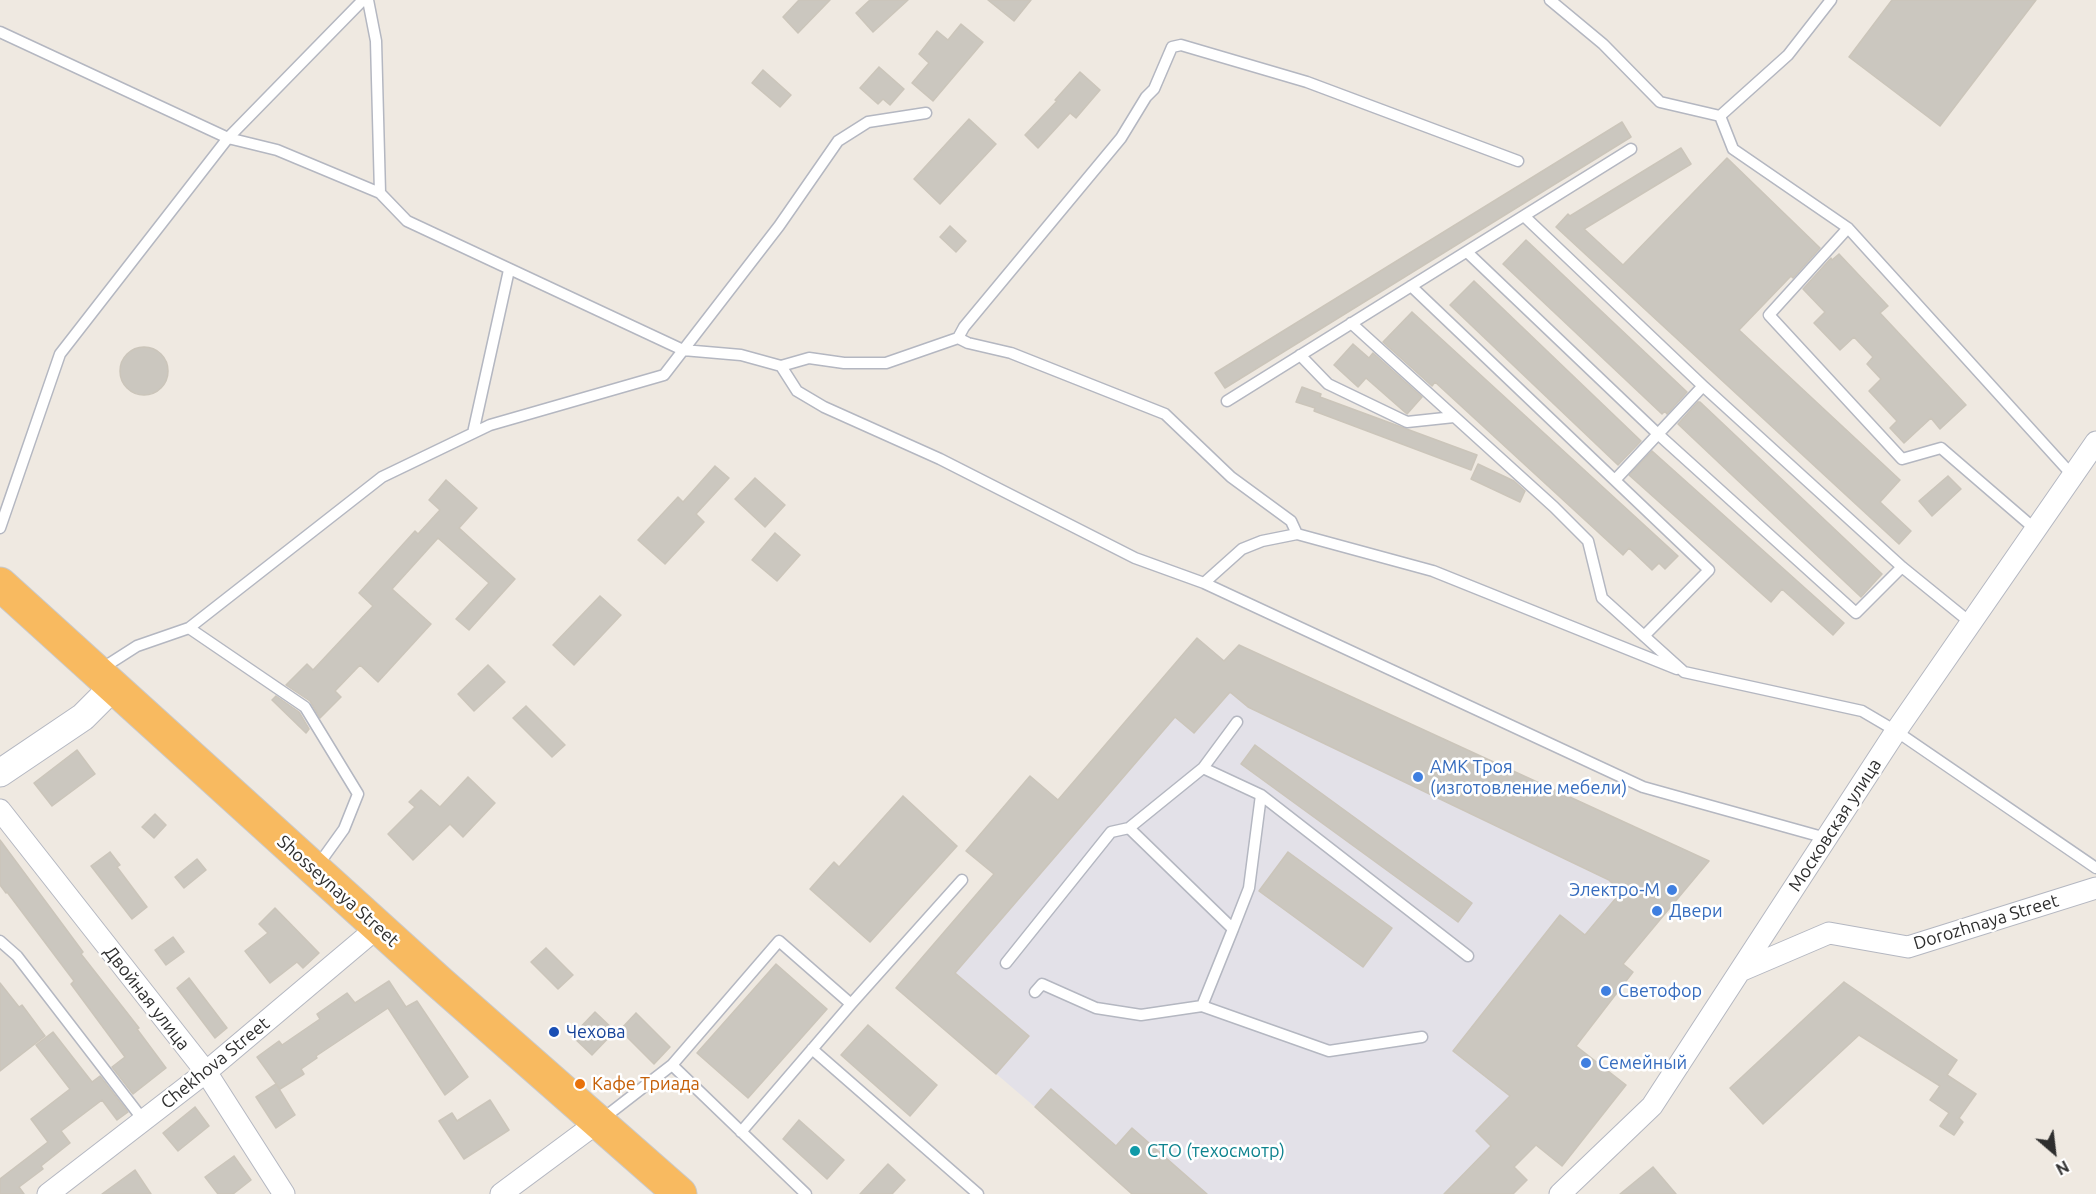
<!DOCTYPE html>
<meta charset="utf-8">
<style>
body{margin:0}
#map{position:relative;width:2096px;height:1194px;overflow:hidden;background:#efe9e1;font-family:Ubuntu,sans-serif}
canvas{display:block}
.north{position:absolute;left:2024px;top:1122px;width:60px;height:60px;-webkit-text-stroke:4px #fff;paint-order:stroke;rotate:152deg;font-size:16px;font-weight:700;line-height:24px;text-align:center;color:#2e2e2e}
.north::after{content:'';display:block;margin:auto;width:21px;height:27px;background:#2e2e2e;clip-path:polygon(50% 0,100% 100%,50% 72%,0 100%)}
</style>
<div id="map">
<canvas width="2096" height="1194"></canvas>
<div class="north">N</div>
</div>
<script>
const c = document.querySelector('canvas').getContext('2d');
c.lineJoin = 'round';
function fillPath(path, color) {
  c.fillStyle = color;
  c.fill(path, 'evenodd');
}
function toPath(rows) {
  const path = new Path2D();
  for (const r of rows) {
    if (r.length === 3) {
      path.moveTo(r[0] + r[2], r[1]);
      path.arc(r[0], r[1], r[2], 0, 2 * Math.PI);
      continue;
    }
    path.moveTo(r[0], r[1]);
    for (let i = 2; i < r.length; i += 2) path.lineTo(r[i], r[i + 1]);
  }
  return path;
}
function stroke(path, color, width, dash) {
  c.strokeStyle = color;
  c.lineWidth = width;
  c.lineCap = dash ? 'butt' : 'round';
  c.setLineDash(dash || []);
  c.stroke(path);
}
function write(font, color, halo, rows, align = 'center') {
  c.font = font + ' Ubuntu,sans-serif';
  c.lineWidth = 5;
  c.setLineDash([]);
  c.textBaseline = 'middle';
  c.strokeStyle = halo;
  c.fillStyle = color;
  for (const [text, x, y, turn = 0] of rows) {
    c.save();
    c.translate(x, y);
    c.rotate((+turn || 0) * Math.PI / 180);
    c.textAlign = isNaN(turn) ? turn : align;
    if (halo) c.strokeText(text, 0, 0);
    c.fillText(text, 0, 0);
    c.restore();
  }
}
fillPath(toPath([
 [1197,638,1224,660,1239,645,1709,861,1631,955,1594,925,1587,936,1560,915,1453,1051,1526,1109,1515,1129,1494,1112,1476,1130,1491,1146,1444,1194,1132,1194,1035,1107,896,988]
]), '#e3e1e8');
const building = toPath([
 [799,0,830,0,798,33,783,17,799,0],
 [870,0,908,0,873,32,856,13,870,0],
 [988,0,1031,0,1014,21,988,0],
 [1892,0,2036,0,1940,126,1849,57,1892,0],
 [961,24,983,42,933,101,912,83,929,63,919,54,937,31,948,40,961,24],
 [879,67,904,89,890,105,883,99,878,104,860,88,879,67],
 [763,70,791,95,780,107,752,83,763,70],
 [1080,72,1100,90,1076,118,1070,113,1038,148,1025,135,1057,101,1055,100,1080,72],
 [969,119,996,144,940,204,914,179,969,119],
 [1622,122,1631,137,1225,388,1215,373,1622,122],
 [1681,148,1691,164,1584,229,1623,265,1727,158,1820,248,1793,278,1791,276,1739,330,1900,480,1880,502,1911,531,1899,544,1556,227,1568,214,1570,216,1681,148],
 [950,226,966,241,956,252,940,237,950,226],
 [1526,240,1687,392,1667,414,1665,411,1662,414,1503,264,1526,240],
 [1839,254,1888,306,1880,313,1966,405,1940,429,1931,418,1904,443,1890,428,1897,421,1869,391,1881,379,1867,364,1873,357,1854,337,1840,350,1814,323,1825,312,1803,289,1831,258,1832,260,1839,254],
 [1474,281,1641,441,1618,465,1450,305,1474,281],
 [1412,312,1678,556,1665,569,1659,563,1652,570,1629,548,1623,555,1435,382,1432,386,1383,342,1412,312],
 [1353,344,1369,358,1373,353,1422,397,1407,414,1366,378,1358,387,1334,365,1353,344],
 [144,371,24],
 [1302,387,1321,394,1320,397,1477,455,1471,470,1314,411,1315,408,1296,402,1302,387],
 [1698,402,1700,402,1882,574,1861,597,1678,424,1698,402],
 [1652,451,1844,623,1833,635,1782,589,1771,602,1629,475,1652,451],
 [1478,464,1514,481,1525,491,1520,502,1471,479,1478,464],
 [715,466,729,478,696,514,704,522,665,564,638,540,678,497,683,502,715,466],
 [1948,476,1961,489,1932,516,1919,501,1948,476],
 [755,478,785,505,765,527,735,499,755,478],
 [446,480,477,508,459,528,515,579,469,630,456,619,489,583,438,538,392,589,431,624,378,682,360,665,335,691,341,697,320,718,310,701,286,685,307,664,313,670,373,606,359,593,415,531,418,534,440,510,429,500,446,480],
 [775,533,800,555,777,581,752,560,775,533],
 [600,596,621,615,574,665,553,645,600,596],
 [1197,638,1224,661,1239,645,1709,861,1623,964,1633,972,1576,1046,1626,1085,1562,1166,1536,1145,1514,1167,1527,1180,1513,1194,1444,1194,1491,1146,1476,1131,1510,1096,1453,1051,1560,915,1585,935,1621,892,1609,880,1248,707,1230,692,1194,733,1175,717,955,973,1029,1036,996,1074,896,988,994,874,966,851,1030,776,1058,800,1197,638],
 [488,665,505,682,474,711,458,694,488,665],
 [276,696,299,712,309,729,306,733,272,700,276,696],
 [526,706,565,745,552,757,513,718,526,706],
 [1255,745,1472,903,1458,922,1241,764,1255,745],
 [77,750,95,774,52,806,34,783,77,750],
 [468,777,495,803,463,837,450,824,413,860,388,834,415,807,409,802,421,790,440,807,468,777],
 [903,796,957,846,870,942,810,889,834,862,839,867,903,796],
 [155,814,166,825,154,838,142,827,155,814],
 [0,840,83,952,81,954,139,1028,137,1029,166,1068,133,1094,112,1067,125,1057,71,984,74,981,7,892,6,893,0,885,0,840],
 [110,852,120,865,117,867,147,907,132,919,91,866,110,852],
 [1288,852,1392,928,1363,967,1259,891,1288,852],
 [197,859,206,870,184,888,175,877,197,859],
 [275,908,319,953,303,968,297,962,270,983,245,951,268,933,259,924,275,908],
 [173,937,184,952,166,965,155,950,173,937],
 [546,948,573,975,558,989,531,962,546,948],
 [776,964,827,1009,748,1098,697,1053,776,964],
 [189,978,227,1028,215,1038,177,988,189,978],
 [389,981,406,1007,417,1001,468,1077,445,1095,388,1008,316,1056,317,1058,301,1069,304,1074,280,1089,257,1057,279,1041,282,1045,320,1019,317,1014,347,993,355,1003,389,981],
 [1844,982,1957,1060,1947,1075,1976,1094,1959,1118,1963,1122,1954,1135,1940,1126,1949,1113,1930,1100,1940,1086,1859,1035,1763,1124,1730,1088,1844,982],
 [0,983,19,1007,22,1005,45,1036,0,1071,0,983],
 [595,1012,615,1031,592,1055,572,1036,595,1012],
 [636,1013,670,1047,654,1064,620,1030,636,1013],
 [868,1025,937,1085,910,1116,841,1055,868,1025],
 [53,1032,92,1082,100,1076,128,1112,117,1120,102,1100,61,1131,70,1143,41,1166,43,1169,19,1187,24,1194,0,1194,0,1179,48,1142,31,1119,70,1089,36,1045,53,1032],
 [276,1084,295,1115,276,1128,256,1097,276,1084],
 [1051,1089,1116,1146,1132,1128,1207,1194,1132,1194,1035,1107,1051,1089],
 [490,1100,509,1130,464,1159,439,1121,452,1113,457,1121,490,1100],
 [195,1107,209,1126,178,1151,163,1133,195,1107],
 [799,1120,844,1160,827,1179,783,1139,799,1120],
 [234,1156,251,1180,233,1194,218,1194,205,1177,234,1156],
 [888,1164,905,1180,892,1194,860,1194,888,1164],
 [1653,1167,1676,1194,1620,1194,1653,1167],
 [135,1170,151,1194,102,1194,135,1170]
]);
fillPath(building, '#cbc7bf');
stroke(building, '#cbc5ba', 1.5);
const service = toPath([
 [368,0,376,41,380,193],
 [1550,0,1603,44,1660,102,1720,116,1733,149,1848,228],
 [0,32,228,138,277,150,380,193,407,221,683,350,741,355,781,366,809,358,844,363,886,363,958,338,964,327,1121,138,1146,97,1154,89,1172,47,1181,45,1307,82,1518,161],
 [1720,116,1788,55,1831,0],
 [1524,216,1703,386,1902,567,1971,623],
 [1467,252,1659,435,1856,613,1902,567],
 [1411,286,1709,570,1644,636],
 [1351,323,1554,507,1588,541,1602,598,1684,672,1862,711,1896,731,2096,868],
 [958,338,968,343,1011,353,1165,414,1231,477,1291,521,1297,534],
 [1300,355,1328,384,1407,422,1454,417],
 [781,366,797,391,824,407,940,459,1135,558,1204,583,1643,787,1826,838],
 [1227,401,1631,149],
 [473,433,509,270],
 [1615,480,1703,386],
 [0,528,60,354,228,138,363,0],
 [2035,529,1941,448,1902,459,1769,315,1848,228,2073,476],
 [1204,583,1242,549,1262,541,1297,534,1433,571,1677,669],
 [189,628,305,707,358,794,344,829,316,868],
 [101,669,137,646,189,628,382,477,490,425,664,375,779,226,838,141,868,122,926,113],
 [1203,768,1261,795,1468,956],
 [1129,828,1233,929,1202,1006],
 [1233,929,1249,888,1261,795],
 [0,941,17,956,144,1121],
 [1006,963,1111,832,1129,828,1203,768,1237,722],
 [1035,992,1042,984,1096,1008,1141,1015,1202,1006,1329,1051,1422,1037],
 [812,1049,978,1194],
 [672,1065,806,1194],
 [601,1120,672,1065,779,941,851,1004],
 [741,1132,851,1004,962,880]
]);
const minor = toPath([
 [0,810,206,1072,284,1194],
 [1740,971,1829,933,1908,947,2096,888],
 [48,1194,206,1072,378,927],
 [501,1194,598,1122],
 [1560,1194,1652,1106,1896,731,2096,442]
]);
const tertiary = toPath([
 [0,773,83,717,113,687]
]);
const trunk = toPath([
 [0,584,439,982,680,1194]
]);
stroke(service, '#b4b7c1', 13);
stroke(minor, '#b4b7c1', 23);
stroke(tertiary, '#b4b7c1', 29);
stroke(trunk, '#c9c9c9', 35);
stroke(service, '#fff', 10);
stroke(minor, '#fff', 21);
stroke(tertiary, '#fff', 27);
stroke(trunk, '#f8ba60', 33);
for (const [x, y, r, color] of [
 [1418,777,6,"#3f7fe0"],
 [1672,890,6,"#3f7fe0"],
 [1657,911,6,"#3f7fe0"],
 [1606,991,6,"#3f7fe0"],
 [554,1032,6,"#1a4fb4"],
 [1586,1063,6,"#3f7fe0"],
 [580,1084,6,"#e8710a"],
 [1135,1151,6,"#0f9aa8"]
]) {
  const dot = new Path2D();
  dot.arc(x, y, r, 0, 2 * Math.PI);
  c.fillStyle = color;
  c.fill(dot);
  stroke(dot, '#fff', 2);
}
write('18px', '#366cbe', '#fff', [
 ["АМК Троя",1430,767],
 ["(изготовление мебели)",1430,788],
 ["Электро-М",1660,890,"right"],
 ["Двери",1669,911],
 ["Светофор",1618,991],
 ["Семейный",1598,1063]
], 'left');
write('18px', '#2e2e2e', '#fff', [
 ["Московская улица",1835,825,-57],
 ["Shosseynaya Street",338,891,42],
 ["Dorozhnaya Street",1986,922,-17],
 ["Двойная улица",147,998,52],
 ["Chekhova Street",215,1063,-39]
]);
write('18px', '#164399', '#fff', [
 ["Чехова",566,1032]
], 'left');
write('18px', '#c56008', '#fff', [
 ["Кафе Триада",592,1084]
], 'left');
write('18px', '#0d838f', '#fff', [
 ["СТО (техосмотр)",1147,1151]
], 'left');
</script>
